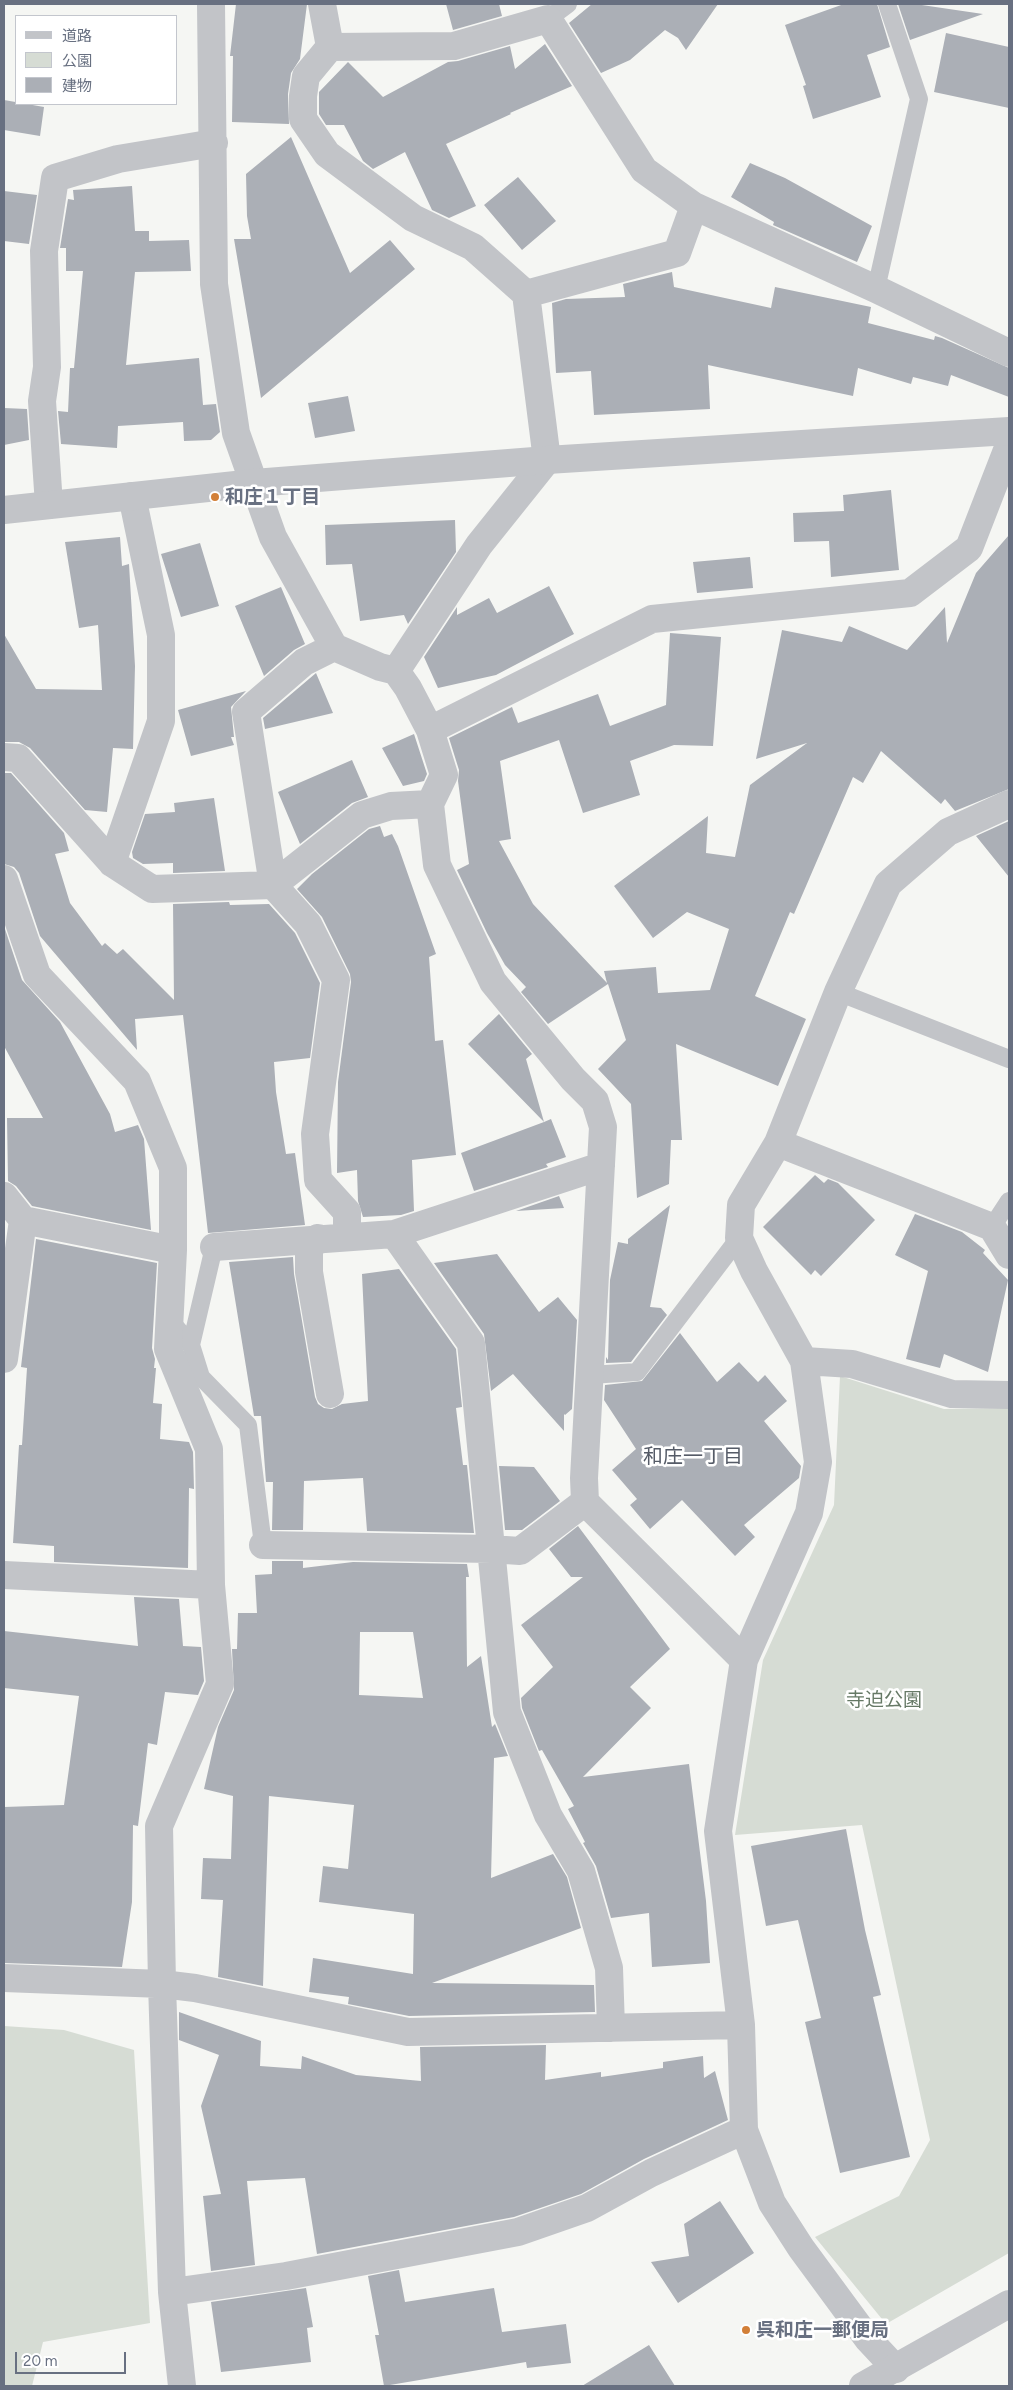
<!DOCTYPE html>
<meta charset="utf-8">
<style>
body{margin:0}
#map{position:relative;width:1013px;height:2390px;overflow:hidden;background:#f5f6f3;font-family:Figtree,"Noto Sans JP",sans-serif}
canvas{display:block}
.frame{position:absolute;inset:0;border:5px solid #687081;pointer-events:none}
.legend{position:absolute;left:15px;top:15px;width:162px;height:90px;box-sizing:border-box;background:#fff;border:1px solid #c3c6cd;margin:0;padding:6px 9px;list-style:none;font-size:15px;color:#687081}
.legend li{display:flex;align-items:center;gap:10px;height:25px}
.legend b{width:25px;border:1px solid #c3c6cd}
.scale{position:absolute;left:15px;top:2352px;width:111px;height:22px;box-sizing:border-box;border:2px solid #687081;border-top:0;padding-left:6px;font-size:15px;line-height:18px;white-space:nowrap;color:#687081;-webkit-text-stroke:4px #fff;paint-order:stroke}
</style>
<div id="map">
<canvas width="1013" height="2390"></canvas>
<div class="frame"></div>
<ul class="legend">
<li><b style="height:6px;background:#c2c4c8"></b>道路</li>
<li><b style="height:14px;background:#d6dcd4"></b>公園</li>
<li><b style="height:14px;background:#abafb6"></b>建物</li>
</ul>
<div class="scale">20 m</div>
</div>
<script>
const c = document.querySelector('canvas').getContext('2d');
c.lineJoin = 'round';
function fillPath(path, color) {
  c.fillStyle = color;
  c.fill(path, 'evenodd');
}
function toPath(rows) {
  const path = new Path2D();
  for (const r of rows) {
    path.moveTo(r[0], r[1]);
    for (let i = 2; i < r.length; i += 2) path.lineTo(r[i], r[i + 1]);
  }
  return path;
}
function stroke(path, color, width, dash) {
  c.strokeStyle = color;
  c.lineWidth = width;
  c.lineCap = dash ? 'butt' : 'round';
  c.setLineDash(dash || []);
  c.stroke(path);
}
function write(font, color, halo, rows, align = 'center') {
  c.font = font + ' Figtree,"Noto Sans JP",sans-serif';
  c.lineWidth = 5;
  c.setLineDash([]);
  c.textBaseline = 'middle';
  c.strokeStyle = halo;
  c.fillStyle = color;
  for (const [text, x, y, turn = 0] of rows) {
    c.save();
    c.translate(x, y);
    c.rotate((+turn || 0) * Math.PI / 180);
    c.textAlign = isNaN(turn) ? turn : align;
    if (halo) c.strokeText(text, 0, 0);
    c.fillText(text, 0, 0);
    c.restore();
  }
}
fillPath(toPath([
 [840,1376,944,1409,1009,1408,1009,2253,886,2324,815,2237,899,2196,930,2140,862,1825,735,1835,763,1660,834,1505],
 [4,2026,64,2030,134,2050,150,2323,43,2342,32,2386,4,2386]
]), '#d6dcd4');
fillPath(toPath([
 [236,4,307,4,300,59,291,73,288,94,289,124,232,122,233,56,230,56],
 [446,4,499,4,502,16,453,30],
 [592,4,718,4,686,50,678,38,665,30,630,60,601,73,569,23],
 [844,4,877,4,890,47,867,55,881,97,813,119,803,86,806,85,785,25],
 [898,4,915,4,983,14,910,40],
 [946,33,1009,47,1009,108,934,92],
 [545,44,572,86,510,113,511,114,446,144,476,206,449,218,432,210,405,152,373,169,363,161,344,125,326,125,319,114,319,92,348,62,383,97,448,62,458,61,510,46,515,69],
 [4,100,44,107,40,136,4,130],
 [291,137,350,273,390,240,415,269,261,398,234,239,251,239,247,216,246,174],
 [750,163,785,178,872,226,857,262,773,225,774,222,731,197],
 [518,177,556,221,522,250,484,205],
 [132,186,135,231,149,231,149,241,189,240,191,271,135,272,126,365,199,358,203,405,216,404,220,432,211,440,184,441,183,422,118,426,117,448,61,444,58,411,68,412,70,368,74,368,83,271,66,271,66,248,60,248,68,199,74,200,73,190],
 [4,191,37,195,29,244,4,241],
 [672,272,674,287,771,308,775,287,871,307,868,323,934,340,935,336,942,338,1009,368,1009,397,951,375,948,386,913,377,911,384,858,368,853,396,708,365,710,409,594,415,591,371,556,373,552,303,566,299,625,297,623,284],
 [348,396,355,431,315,438,308,403],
 [4,408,27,409,29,440,4,445],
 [891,490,899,570,831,577,829,541,794,542,793,513,844,511,843,495],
 [455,520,456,552,408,624,404,615,360,621,352,564,326,565,325,525],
 [1009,535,1009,789,955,811,945,799,941,804,881,751,863,783,853,777,794,914,790,912,755,996,806,1019,778,1086,676,1044,682,1140,671,1140,669,1184,637,1198,631,1104,598,1069,626,1040,608,984,548,1024,521,992,526,987,505,965,487,933,457,870,469,864,458,781,459,770,449,738,512,707,518,723,598,694,610,726,666,705,670,633,721,637,713,746,674,745,630,761,640,795,583,813,559,740,500,761,511,839,499,841,533,904,607,983,604,971,656,967,658,993,710,990,729,929,687,912,653,938,614,886,708,816,706,853,735,857,750,785,807,743,756,759,782,630,842,642,849,626,907,650,945,607,947,643,976,573],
 [120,537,122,566,129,564,135,666,133,749,113,748,107,812,85,810,30,748,19,742,4,742,4,634,36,689,102,690,98,625,79,628,65,542],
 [200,543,219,606,181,617,161,554],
 [750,557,753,588,697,593,693,562],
 [549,586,574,634,496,675,438,688,424,657,457,607,457,615,489,598,497,613],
 [281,587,305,644,294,650,264,676,235,606],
 [316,673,333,713,265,729,263,718],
 [246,691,231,707,234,737,231,737,234,745,191,756,178,710],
 [414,734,427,774,424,781,403,786,382,748],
 [352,760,368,797,352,803,300,844,278,792],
 [4,773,11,773,64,833,69,851,55,854,70,903,102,946,105,943,117,954,123,949,174,1000,173,904,229,902,230,905,269,904,295,933,320,983,310,1058,274,1062,276,1092,286,1154,295,1153,305,1225,208,1233,183,1015,135,1019,137,1050,40,936,19,873,14,867,4,864],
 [214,798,225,871,173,873,173,863,143,864,133,858,132,852,145,814,175,812,174,803],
 [1009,821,1009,877,976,836],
 [380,826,384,837,392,834,398,846,436,954,429,957,435,1041,443,1040,456,1155,412,1160,414,1211,401,1215,363,1217,358,1201,357,1170,337,1173,338,1082,351,982,350,974,322,917,297,889,312,874,369,829],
 [4,926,22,980,60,1022,110,1114,115,1132,138,1125,144,1139,151,1230,32,1206,16,1186,8,1181,7,1118,43,1118,4,1046],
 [499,1014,532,1054,526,1059,544,1122,551,1119,566,1157,546,1164,548,1167,474,1191,461,1153,544,1122,468,1044],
 [815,1175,824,1183,828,1179,838,1183,875,1220,821,1276,815,1270,811,1275,763,1227],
 [559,1196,564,1208,516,1211],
 [670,1205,650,1307,661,1308,667,1315,631,1362,606,1363,606,1357,608,1360,610,1280,618,1242,628,1244,628,1239],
 [915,1214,962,1232,985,1250,983,1253,1008,1280,988,1372,944,1354,940,1368,906,1359,928,1271,895,1255],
 [36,1239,157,1263,152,1348,155,1359,154,1368,156,1368,153,1403,162,1404,160,1439,189,1442,193,1452,194,1489,189,1488,188,1568,54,1562,54,1546,13,1543,19,1445,22,1445,27,1368,21,1367],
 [497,1254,539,1312,558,1297,577,1320,572,1409,565,1415,564,1414,564,1431,513,1374,491,1391,484,1334,434,1263],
 [293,1257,294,1274,315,1397,318,1404,324,1408,332,1409,342,1404,368,1401,362,1274,399,1269,456,1349,462,1407,456,1408,463,1465,467,1465,474,1533,367,1531,363,1478,304,1481,303,1530,272,1530,273,1482,266,1482,261,1416,254,1416,229,1262],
 [680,1333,717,1382,739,1362,758,1382,765,1375,787,1401,764,1421,801,1466,799,1478,744,1525,755,1537,735,1556,682,1500,650,1529,630,1505,637,1499,612,1470,636,1449,604,1400,605,1385,642,1381],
 [499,1466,534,1467,560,1501,522,1530,505,1530],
 [578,1526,670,1649,630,1687,651,1708,583,1777,689,1764,706,1901,710,1963,652,1967,649,1913,611,1918,596,1866,583,1843,585,1842,568,1809,574,1806,542,1750,539,1751,522,1708,521,1698,553,1667,521,1625,583,1577,571,1577,549,1549],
 [272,1561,303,1561,303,1568,353,1562,467,1564,469,1577,466,1577,467,1667,481,1656,492,1727,495,1724,508,1756,494,1758,491,1878,553,1854,567,1877,581,1928,432,1983,594,1985,595,2012,409,2016,348,2004,349,1997,309,1992,313,1958,413,1974,414,1914,319,1902,323,1866,348,1869,354,1805,269,1796,263,1986,218,1977,223,1900,201,1899,203,1858,231,1859,233,1796,204,1789,218,1727,234,1690,232,1649,237,1649,238,1613,257,1613,255,1575,272,1574],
 [360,1632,413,1632,423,1698,359,1695],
 [134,1597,179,1599,183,1646,201,1647,204,1681,198,1695,165,1692,157,1745,148,1743,138,1826,133,1825,132,1902,122,1967,4,1963,4,1807,64,1805,79,1696,4,1688,4,1631,138,1646],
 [846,1829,865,1930,881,1995,873,1997,910,2157,840,2173,805,2022,821,2018,798,1920,766,1926,751,1846],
 [179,2012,261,2041,260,2066,301,2069,302,2056,356,2075,421,2081,420,2047,546,2045,545,2080,601,2072,601,2077,663,2068,663,2062,703,2056,704,2078,715,2071,728,2120,644,2159,581,2194,514,2217,317,2254,305,2178,247,2181,255,2265,211,2271,203,2196,221,2194,201,2106,219,2055,179,2040],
 [720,2201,754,2253,678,2303,651,2262,689,2256,684,2224],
 [399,2270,405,2302,494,2288,502,2332,566,2324,571,2363,527,2368,526,2362,384,2386,375,2335,379,2335,368,2276],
 [306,2288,313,2327,307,2328,311,2362,221,2372,211,2302],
 [649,2345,675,2386,582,2386]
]), '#abafb6');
stroke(toPath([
 [548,19,568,4],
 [876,289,919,99,887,4],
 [838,992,1009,1059],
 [992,1227,1009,1201],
 [169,1319,191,1345,201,1377,248,1425,263,1545],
 [191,1345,214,1247],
 [590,1375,637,1372,739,1238]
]), '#c2c4c8', 18);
stroke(toPath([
 [211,4,214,284,236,433,273,537,334,647,380,667,396,671,408,688,430,730,444,775,430,804,437,865,493,982,573,1079,595,1101,603,1127,584,1478,585,1502,744,1660],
 [322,4,330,47],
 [526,294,677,253,694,206],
 [49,505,42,401,47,367,44,251,55,178,118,159,214,143],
 [334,647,304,662,246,712,273,885,308,924,336,980,315,1134,318,1180,347,1212,347,1236],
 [396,671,479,545,547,460,526,294,473,247,413,218,327,154,303,119,303,96,306,76,330,47,454,46,548,19,644,170,694,206,876,289,1009,353],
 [430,730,652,619,910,593,969,548,1009,445],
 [4,757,18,758,112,863,152,889,273,885,362,815,391,806,430,804],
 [112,863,161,721,161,635,132,496],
 [4,879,37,975,137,1081,173,1168,173,1250,168,1349,209,1449,211,1585,220,1684,159,1826,162,1984,172,2292,182,2386],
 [778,1143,992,1227,1009,1255],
 [4,1196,23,1220,173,1250],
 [394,1234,471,1343,507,1712,548,1815,581,1871,609,1968,611,2028],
 [318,1238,309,1249,309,1272,330,1394],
 [214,1247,394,1234,601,1166],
 [4,1359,23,1220],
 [804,1361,852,1364,952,1394,1009,1395],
 [263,1545,491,1549,520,1551,585,1502],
 [4,1575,211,1585],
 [4,1978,162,1984,195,1988,408,2032,741,2025],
 [172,2292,286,2276,518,2232,587,2208,651,2173,744,2130],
 [896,2369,868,2339,801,2248,772,2203,744,2130,741,2025,718,1831,744,1660,809,1513,818,1462,804,1361,754,1271,739,1238,741,1205,778,1143,838,992,888,884,948,832,1009,804]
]), '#c2c4c8', 28);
stroke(toPath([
 [4,510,254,483,547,460,1009,431],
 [863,2386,1009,2304]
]), '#c2c4c8', 28);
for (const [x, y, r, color] of [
 [215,497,5,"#d27f37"],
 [746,2330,5,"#d27f37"]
]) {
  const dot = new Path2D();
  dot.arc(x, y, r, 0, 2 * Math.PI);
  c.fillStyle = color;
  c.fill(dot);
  stroke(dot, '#fff', 2);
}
write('bold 19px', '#687081', '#fff', [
 ["和庄１丁目",225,497],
 ["呉和庄一郵便局",756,2330]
], 'left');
write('19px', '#667966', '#fff', [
 ["寺迫公園",884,1700]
]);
write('20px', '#555b67', '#fff', [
 ["和庄一丁目",693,1457]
]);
</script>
